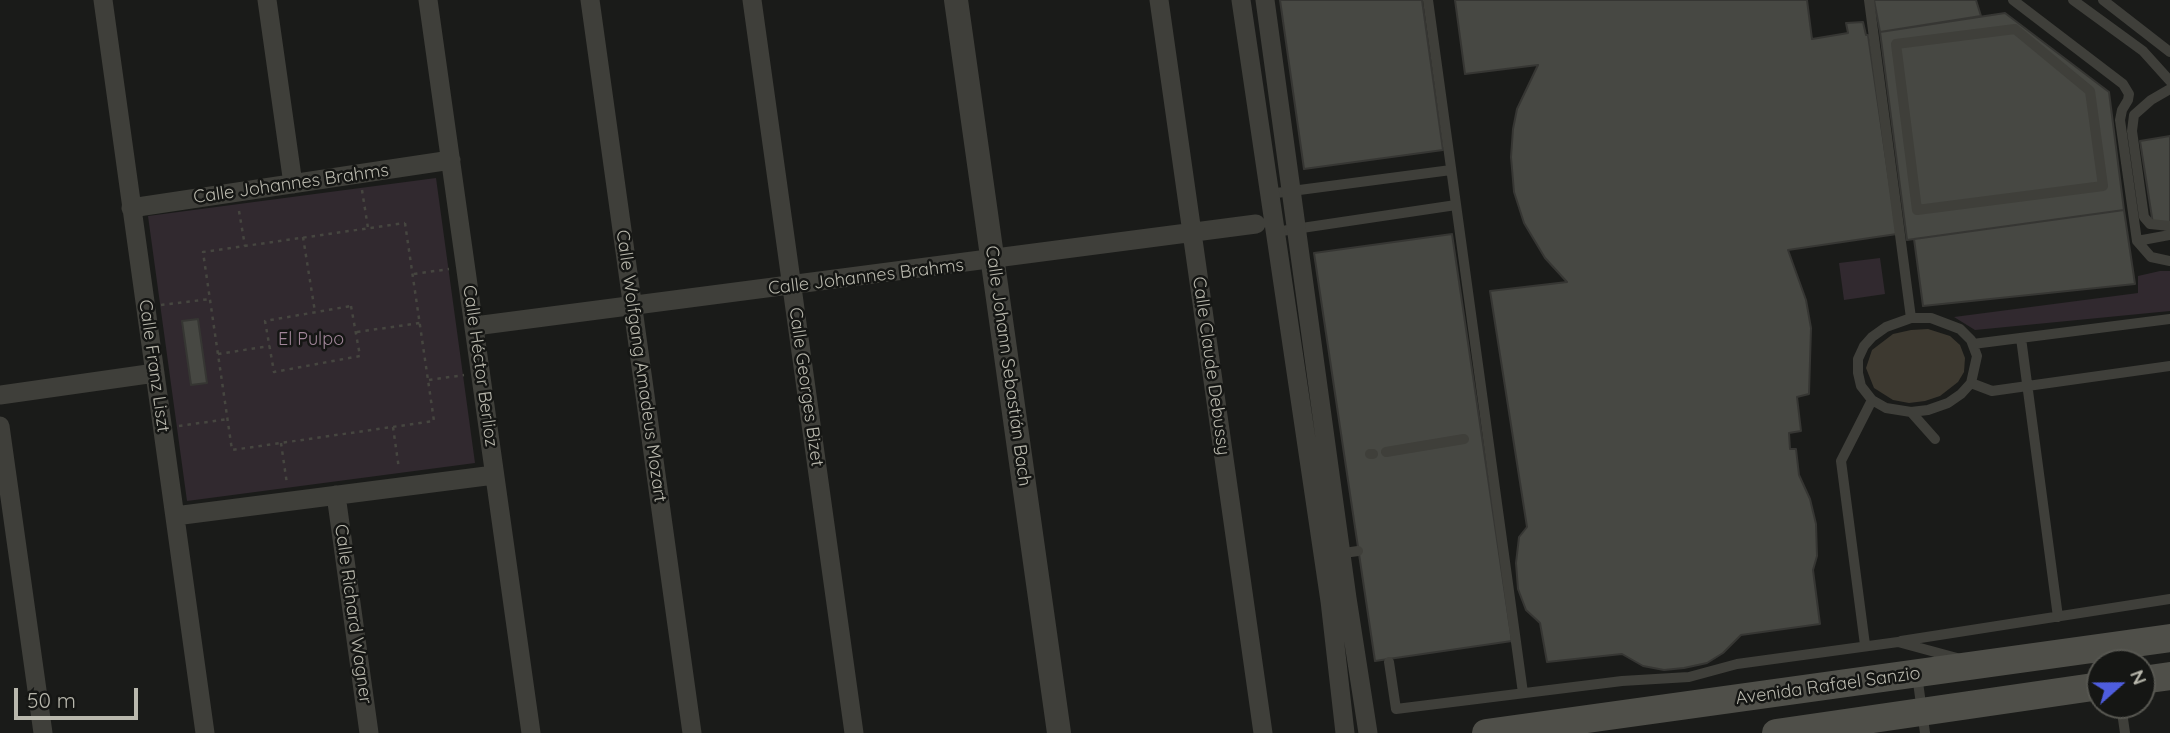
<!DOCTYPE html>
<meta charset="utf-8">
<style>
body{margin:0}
#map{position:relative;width:2170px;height:733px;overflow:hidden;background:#1a1b19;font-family:Quicksand,sans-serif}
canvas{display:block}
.north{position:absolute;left:2086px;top:649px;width:70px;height:70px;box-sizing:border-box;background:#151614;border:2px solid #575751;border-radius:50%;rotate:69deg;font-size:19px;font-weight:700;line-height:28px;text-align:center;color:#b9b8ad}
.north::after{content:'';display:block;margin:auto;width:24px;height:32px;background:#4e5dde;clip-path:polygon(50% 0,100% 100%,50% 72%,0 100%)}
.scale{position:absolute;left:14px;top:688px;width:124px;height:32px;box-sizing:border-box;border:4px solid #b9b8ad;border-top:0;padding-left:9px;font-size:21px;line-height:24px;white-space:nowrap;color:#b9b8ad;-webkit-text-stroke:5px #151614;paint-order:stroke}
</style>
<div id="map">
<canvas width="2170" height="733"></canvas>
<div class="north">N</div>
<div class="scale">50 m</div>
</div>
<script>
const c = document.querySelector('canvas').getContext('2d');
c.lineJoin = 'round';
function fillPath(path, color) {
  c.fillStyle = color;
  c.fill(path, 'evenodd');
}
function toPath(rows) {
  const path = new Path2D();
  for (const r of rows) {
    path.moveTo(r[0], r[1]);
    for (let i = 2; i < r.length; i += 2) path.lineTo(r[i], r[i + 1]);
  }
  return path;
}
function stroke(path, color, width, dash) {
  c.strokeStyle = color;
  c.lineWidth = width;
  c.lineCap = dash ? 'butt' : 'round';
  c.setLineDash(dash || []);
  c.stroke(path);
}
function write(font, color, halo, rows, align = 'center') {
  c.font = font + ' Quicksand,sans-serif';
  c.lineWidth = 5;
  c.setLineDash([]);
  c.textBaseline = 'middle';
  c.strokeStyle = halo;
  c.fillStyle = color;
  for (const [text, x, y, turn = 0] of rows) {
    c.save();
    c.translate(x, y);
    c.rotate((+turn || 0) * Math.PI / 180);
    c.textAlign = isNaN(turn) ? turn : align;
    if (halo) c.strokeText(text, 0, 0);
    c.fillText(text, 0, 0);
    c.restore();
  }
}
fillPath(toPath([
 [436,178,475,463,187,501,148,216],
 [1880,258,1885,294,1844,300,1839,263],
 [2160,271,2170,271,2170,311,1975,330,1954,317,2138,293,2138,276]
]), '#31292f');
fillPath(toPath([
 [1928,329,1950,336,1960,345,1965,358,1964,372,1958,382,1940,396,1925,401,1909,403,1893,400,1874,388,1866,368,1872,350,1893,334,1911,330]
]), '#3d3930');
const building = toPath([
 [1280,0,1422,0,1443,150,1304,169,1280,0],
 [1455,0,1807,0,1812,39,1848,33,1846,23,1863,22,1866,35,1868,35,1897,234,1788,250,1806,300,1811,328,1809,394,1797,397,1801,431,1789,433,1790,449,1796,449,1799,475,1810,499,1816,524,1817,556,1813,570,1820,624,1741,635,1723,653,1707,663,1684,668,1664,670,1643,666,1622,654,1547,662,1540,623,1526,610,1518,589,1516,563,1519,537,1527,527,1490,291,1567,282,1545,258,1524,223,1514,192,1511,157,1513,129,1517,109,1538,65,1465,74,1455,0],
 [1874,0,1976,0,1981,16,1880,32,1874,0],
 [2005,13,2109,92,2124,210,1907,240,1880,32,2005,13],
 [2170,136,2170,222,2153,224,2140,141,2170,136],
 [2124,210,2135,284,1923,306,1914,239,2124,210],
 [1452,234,1512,641,1375,661,1314,253,1452,234],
 [198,319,207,383,191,385,182,321,198,319]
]);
fillPath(building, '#474843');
stroke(building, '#363633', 2);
stroke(toPath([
 [362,190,368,228],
 [239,211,245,246],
 [405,223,434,421,232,450,203,252,405,223],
 [303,237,315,312],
 [414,274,449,269],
 [161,305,210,299],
 [351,306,360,356,274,372,265,321,351,306],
 [357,332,420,323],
 [218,354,270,346],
 [429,380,464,375],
 [179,426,228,419],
 [393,427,399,469],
 [281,443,287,484]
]), '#464640', 2.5, [3.5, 5]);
stroke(toPath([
 [1428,0,1523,693],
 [1869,0,1911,318],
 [2013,0,2123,84,2129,94,2128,100,2122,110,2120,120,2137,241,2151,257,2170,261],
 [2073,0,2143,51,2170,81],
 [2103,0,2170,52],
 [2015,29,2090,91,2103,186,1917,210,1896,44,2015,29],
 [2170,89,2151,100,2134,115,2132,131,2144,217,2150,224,2170,226],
 [1269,194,1451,170],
 [1275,232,1456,205],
 [2137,241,2170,235],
 [1911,318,1931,318,1960,329,1971,340,1977,356,1971,383,1961,394,1948,403,1928,410,1911,412,1886,408,1872,400,1861,386,1858,373,1858,359,1864,346,1872,337,1886,327,1911,318],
 [2021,338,2058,617],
 [1973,344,2170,319],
 [1971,383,1992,391,2170,366],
 [1911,412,1935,439],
 [1386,452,1464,439],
 [1370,454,1373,454],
 [1337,554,1358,551],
 [1901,641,2170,599],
 [1865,645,1841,461,1872,400],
 [1389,662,1396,709,1622,681,1689,677,1737,664,1898,642,1957,658],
 [1917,675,1925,733],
 [2121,705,2125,733]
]), '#3f3f3a', 10);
stroke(toPath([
 [103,0,205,733],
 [267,0,293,184],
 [428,0,531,733],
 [590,0,692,733],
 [752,0,854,733],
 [1159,0,1263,733],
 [1241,0,1330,601,1345,733],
 [1265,0,1347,598,1368,733],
 [131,208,451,160],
 [475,326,1256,224],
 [0,395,155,373],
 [0,426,43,733],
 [336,495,369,733],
 [175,516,494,475]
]), '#3f3f3a', 19);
stroke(toPath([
 [956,0,1059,733]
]), '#3f3f3a', 24);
stroke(toPath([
 [2142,680,2170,676],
 [1486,733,2170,638],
 [1776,733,2100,686]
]), '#4f4f49', 28);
write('18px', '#b9b8ad', '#151614', [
 ["Calle Johannes Brahms",291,184,-8],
 ["Calle Johannes Brahms",866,277,-7],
 ["Calle Franz Liszt",154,366,82],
 ["Calle Héctor Berlioz",480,366,82],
 ["Calle Wolfgang Amadeus Mozart",641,366,82],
 ["Calle Johann Sebastián Bach",1008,366,82],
 ["Calle Claude Debussy",1211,366,82],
 ["Calle Georges Bizet",806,387,82],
 ["Calle Richard Wagner",353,614,82],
 ["Avenida Rafael Sanzio",1828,686,-8]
]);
write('18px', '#a18699', '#151614', [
 ["El Pulpo",311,340]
]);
</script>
